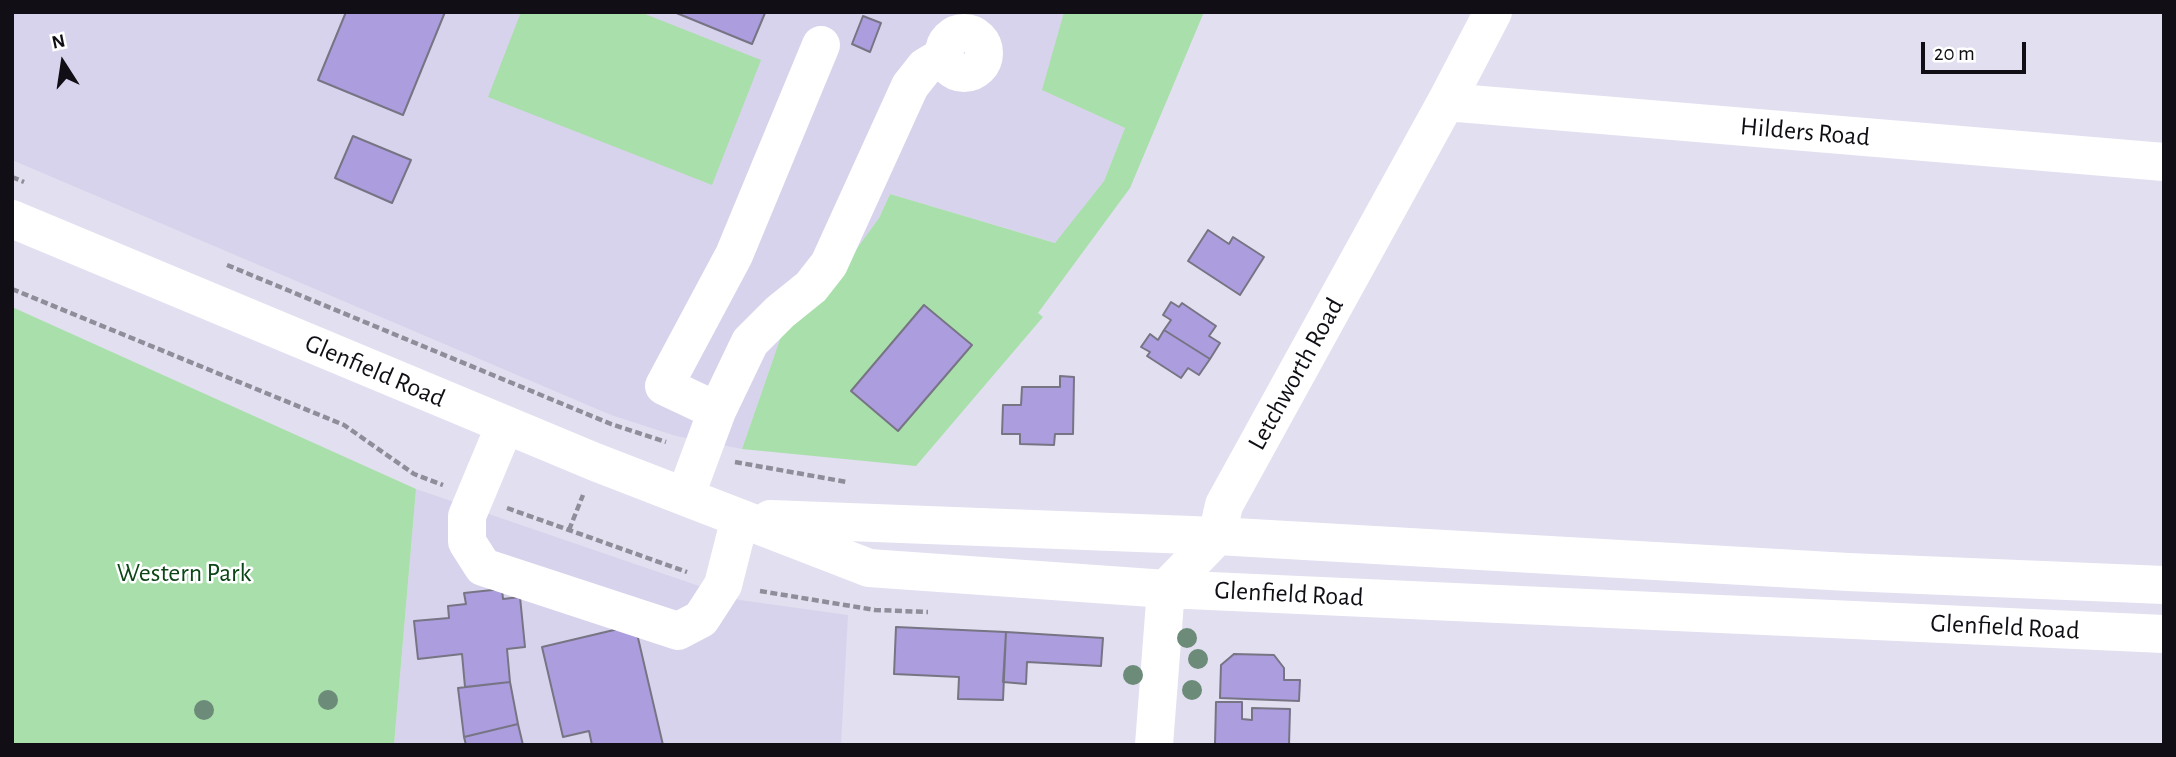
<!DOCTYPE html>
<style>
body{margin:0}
#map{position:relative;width:2176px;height:757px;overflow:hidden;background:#e2dff0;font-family:"Alegreya Sans",sans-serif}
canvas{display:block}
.frame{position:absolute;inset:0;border:14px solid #110f15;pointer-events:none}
.north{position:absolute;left:28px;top:28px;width:70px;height:70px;-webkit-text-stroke:5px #fff;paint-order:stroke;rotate:348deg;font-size:19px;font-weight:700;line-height:28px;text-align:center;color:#110f15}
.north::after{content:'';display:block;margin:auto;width:24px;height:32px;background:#110f15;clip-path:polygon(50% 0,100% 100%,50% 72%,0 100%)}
.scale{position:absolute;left:1921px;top:42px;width:105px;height:32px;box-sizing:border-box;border:4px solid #110f15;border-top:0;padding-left:9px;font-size:21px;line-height:24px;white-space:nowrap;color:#110f15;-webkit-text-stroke:5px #fff;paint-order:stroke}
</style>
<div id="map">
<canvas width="2176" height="757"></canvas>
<div class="frame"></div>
<div class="north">N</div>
<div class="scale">20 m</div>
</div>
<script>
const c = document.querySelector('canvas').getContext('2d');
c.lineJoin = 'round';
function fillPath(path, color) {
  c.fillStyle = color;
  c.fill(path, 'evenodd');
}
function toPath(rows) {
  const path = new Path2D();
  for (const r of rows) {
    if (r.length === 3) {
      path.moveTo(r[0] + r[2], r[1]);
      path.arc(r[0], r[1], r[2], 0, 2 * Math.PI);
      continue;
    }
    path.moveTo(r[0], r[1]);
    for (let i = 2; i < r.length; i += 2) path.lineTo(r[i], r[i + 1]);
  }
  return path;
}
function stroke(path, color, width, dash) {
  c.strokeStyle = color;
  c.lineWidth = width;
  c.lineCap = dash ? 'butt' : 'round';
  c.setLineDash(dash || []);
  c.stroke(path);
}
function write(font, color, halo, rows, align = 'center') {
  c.font = font + ' "Alegreya Sans",sans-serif';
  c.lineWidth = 5;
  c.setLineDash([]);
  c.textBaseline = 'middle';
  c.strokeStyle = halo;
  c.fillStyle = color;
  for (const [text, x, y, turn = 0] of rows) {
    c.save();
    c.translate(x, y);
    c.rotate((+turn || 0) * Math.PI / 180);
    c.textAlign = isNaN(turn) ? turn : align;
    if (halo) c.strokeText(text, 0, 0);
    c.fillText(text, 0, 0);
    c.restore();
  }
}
fillPath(toPath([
 [12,12,1064,12,1043,90,1125,128,1104,181,1056,243,890,194,879,218,826,291,786,322,742,449,676,436,611,415,12,160],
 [416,489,740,600,848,615,841,745,394,745]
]), '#d8d3ec');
fillPath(toPath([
 [521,12,640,12,761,60,712,185,488,97],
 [1064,12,1204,12,1130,188,1038,313,1043,317,916,466,742,449,786,322,826,291,879,218,890,194,1055,243,1104,181,1125,128,1042,90],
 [12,307,416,489,394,745,12,745]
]), '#a9dfab');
const building = toPath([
 [346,12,445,12,403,115,318,80,346,12],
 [674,12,763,12,765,13,752,44,674,12],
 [863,16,881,23,870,52,852,44,863,16],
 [353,136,411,160,392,203,335,178,353,136],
 [1208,230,1229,244,1233,237,1264,257,1240,295,1188,261,1208,230],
 [1171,302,1179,307,1182,303,1216,326,1209,336,1220,343,1210,359,1164,330,1171,320,1163,315,1171,302],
 [924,305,972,345,898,431,851,391,924,305],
 [1164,330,1210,359,1199,375,1188,368,1181,378,1147,356,1150,352,1141,347,1150,334,1158,340,1164,330],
 [1060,376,1074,377,1073,434,1055,434,1054,445,1020,444,1020,434,1002,434,1003,405,1021,405,1022,387,1060,387,1060,376],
 [502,589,503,599,520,597,525,647,507,649,510,682,465,687,462,654,418,659,414,621,449,618,448,606,466,604,464,593,502,589],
 [635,625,663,745,592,745,589,731,563,737,542,647,635,625],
 [896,627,1006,632,1003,700,958,699,959,677,894,674,896,627],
 [1006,632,1103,638,1101,666,1027,662,1026,684,1003,682,1006,632],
 [1234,654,1274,655,1284,668,1284,680,1300,680,1299,701,1220,698,1221,665,1234,654],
 [510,682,518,724,464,737,458,688,510,682],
 [1216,702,1242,702,1242,719,1252,720,1252,708,1290,709,1289,745,1215,744,1216,702],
 [518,724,523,745,466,745,464,737,518,724]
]);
fillPath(building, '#ac9dde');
stroke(building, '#777484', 2);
stroke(toPath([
 [12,177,24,182],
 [227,265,611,424,666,442],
 [12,289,344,425,414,474,443,485],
 [735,462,847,482],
 [507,508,687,572],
 [569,530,583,495],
 [760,591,875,610,928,612]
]), '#908d9a', 4.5, [7, 3.5]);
stroke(toPath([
 [964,53,20],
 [1446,102,2164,162],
 [12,219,595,462,869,568,1166,589,2164,634],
 [717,411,664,386,734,255,821,45],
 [505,425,467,516,467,542,483,567,678,631,701,619,723,585,740,518],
 [685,497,717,411,750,342,780,312,811,287,829,264,910,86,925,67,945,55],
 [770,519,1217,536,1848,572,2164,585],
 [1154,745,1166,589,1217,536,1224,505,1446,102,1493,12]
]), '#fff', 38);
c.fillStyle = '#6c8b78';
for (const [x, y] of [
 [1187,638],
 [1198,659],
 [1133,675],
 [1192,690],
 [328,700],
 [204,710]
]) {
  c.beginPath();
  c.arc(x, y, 10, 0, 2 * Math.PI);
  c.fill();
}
write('26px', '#110f15', '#fff', [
 ["Hilders Road",1805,132,5],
 ["Glenfield Road",375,371,23],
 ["Letchworth Road",1296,374,-61],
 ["Glenfield Road",1289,594,3],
 ["Glenfield Road",2005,627,3]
]);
write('26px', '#0b4716', '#fff', [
 ["Western Park",184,573]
]);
</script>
